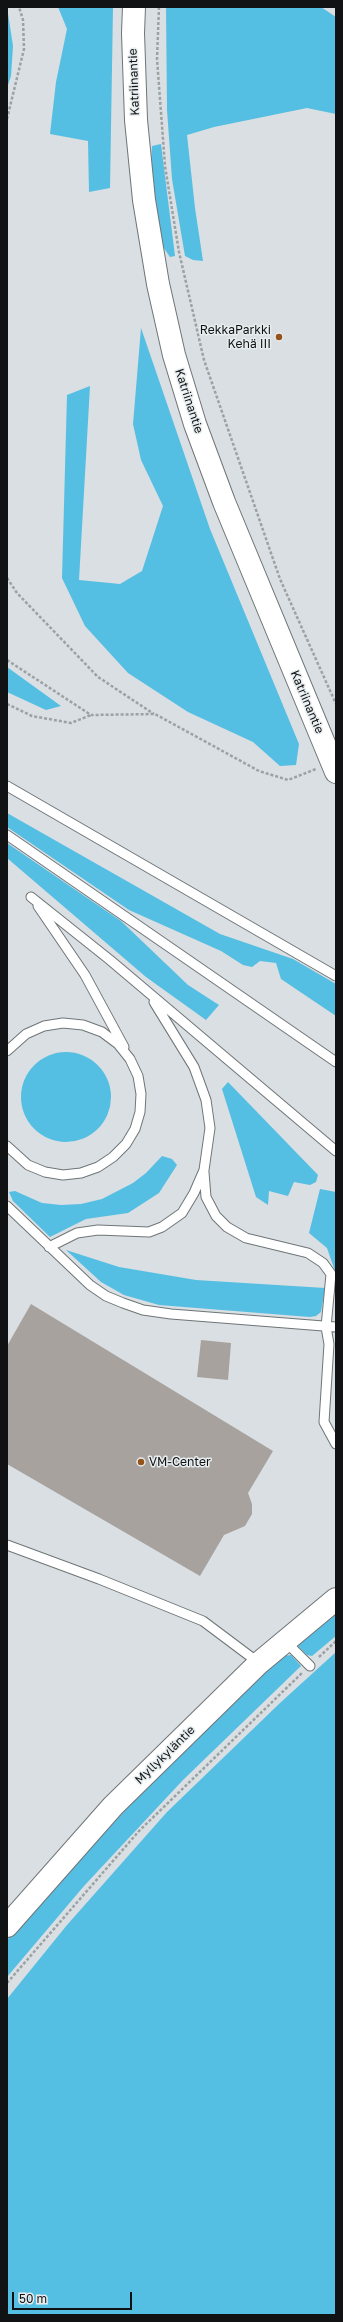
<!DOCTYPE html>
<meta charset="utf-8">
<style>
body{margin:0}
#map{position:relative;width:343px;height:2322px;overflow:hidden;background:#d9dfe2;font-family:"Golos Text",sans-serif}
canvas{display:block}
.frame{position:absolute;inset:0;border:8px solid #101213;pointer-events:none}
.scale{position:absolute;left:12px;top:2292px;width:120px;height:18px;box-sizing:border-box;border:2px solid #101213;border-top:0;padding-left:5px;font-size:12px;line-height:14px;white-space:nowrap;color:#101213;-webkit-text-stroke:3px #e7edef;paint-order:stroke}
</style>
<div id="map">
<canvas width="343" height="2322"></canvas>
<div class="frame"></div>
<div class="scale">50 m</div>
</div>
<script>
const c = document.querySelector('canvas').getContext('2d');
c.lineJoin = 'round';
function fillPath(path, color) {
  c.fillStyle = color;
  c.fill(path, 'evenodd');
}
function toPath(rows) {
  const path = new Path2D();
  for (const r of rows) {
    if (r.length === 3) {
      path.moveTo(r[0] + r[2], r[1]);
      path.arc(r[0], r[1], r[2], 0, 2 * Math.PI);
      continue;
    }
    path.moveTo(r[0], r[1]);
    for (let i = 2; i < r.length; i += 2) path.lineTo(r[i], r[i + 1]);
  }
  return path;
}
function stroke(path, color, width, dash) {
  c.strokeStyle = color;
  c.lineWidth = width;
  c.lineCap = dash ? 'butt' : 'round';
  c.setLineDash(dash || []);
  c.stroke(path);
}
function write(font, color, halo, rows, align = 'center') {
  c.font = font + ' "Golos Text",sans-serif';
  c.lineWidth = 3;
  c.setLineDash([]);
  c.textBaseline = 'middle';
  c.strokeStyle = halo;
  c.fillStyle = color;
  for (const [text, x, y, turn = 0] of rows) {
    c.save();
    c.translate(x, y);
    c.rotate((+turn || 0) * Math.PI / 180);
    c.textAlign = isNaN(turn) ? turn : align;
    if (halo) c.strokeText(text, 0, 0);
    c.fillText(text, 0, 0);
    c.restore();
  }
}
fillPath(toPath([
 [7,7,13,46,11,76,7,88],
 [58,7,113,7,110,188,89,192,88,141,50,134,56,82,67,29],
 [166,7,321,7,336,17,336,114,307,108,214,127,187,135,195,208,203,261,193,260,185,256,172,179,167,110],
 [161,144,175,256,170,257,159,241,150,177,152,146],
 [141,328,210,529,299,744,296,765,280,766,253,742,188,712,128,673,85,626,62,578,67,395,90,386,79,580,120,584,142,571,163,506,141,460,133,424],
 [7,667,61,706,46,710,7,692],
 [7,813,220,934,293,959,336,984,336,1016,281,979,276,963,260,961,252,967,243,965,221,951,129,910,7,827],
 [7,843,121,921,188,985,219,1005,206,1020,146,977,7,858],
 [66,1097,45],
 [228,1082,318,1175,316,1182,310,1185,294,1182,288,1196,269,1191,268,1205,256,1197,222,1089],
 [162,1156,172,1159,177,1165,159,1193,128,1213,86,1219,50,1237,13,1201,9,1192,15,1191,42,1203,61,1205,81,1204,102,1199,133,1183,146,1173],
 [320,1189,336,1192,336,1274,327,1248,309,1233],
 [66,1250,119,1267,196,1280,325,1288,321,1312,316,1316,310,1317,159,1305,124,1295,101,1282],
 [336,1607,336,1636,312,1656,307,1655,297,1645],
 [336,1652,336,2315,7,2315,7,1999,67,1925,167,1812,280,1703],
 [291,1655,301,1666,183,1780,84,1886,7,1977,7,1940,128,1807,178,1755,233,1701,282,1656]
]), '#55bee3');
fillPath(toPath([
 [31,1304,273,1451,248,1493,252,1504,252,1514,245,1526,224,1535,200,1576,7,1464,7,1346],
 [201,1340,231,1343,228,1380,197,1377]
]), '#a7a29e');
const service = toPath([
 [7,786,336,976],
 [7,835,336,1062],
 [31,897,110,960,336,1151],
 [38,906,85,975,124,1047],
 [7,1051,26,1034,44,1026,63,1023,83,1025,102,1032,118,1044,130,1059,138,1076,141,1094,140,1112,135,1129,126,1144,113,1157,98,1167,81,1173,63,1175,45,1172,28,1165,7,1146],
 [204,1172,206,1197,216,1216,227,1227,246,1238,308,1253,323,1263,331,1274,326,1327,329,1344,324,1422,336,1444],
 [7,1206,90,1285,106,1296,123,1303,143,1310,171,1314,336,1327],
 [49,1247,77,1233,98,1230,149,1232,162,1227,182,1213,194,1193,204,1170,210,1128,206,1100,194,1067,154,1002],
 [7,1545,99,1579,203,1621,259,1663],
 [285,1641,310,1666]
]);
const secondary = toPath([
 [134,7,133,33,136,120,144,200,158,284,174,355,195,424,224,502,336,772],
 [7,1926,113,1806,259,1663,336,1599]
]);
stroke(service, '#6f7577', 11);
stroke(secondary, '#6f7577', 24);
stroke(toPath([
 [159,7,157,59,165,166,179,252,204,360,280,579,336,704],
 [7,119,24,49,23,20,19,7],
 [7,578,17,593,98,677,154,714],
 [7,660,91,715,155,714,259,771,288,780,316,769],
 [7,704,32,716,71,723,91,715],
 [319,1657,336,1641],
 [7,1983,139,1831,302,1673]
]), '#9ca1a4', 2.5, [3, 2]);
stroke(service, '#fff', 9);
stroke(secondary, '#fff', 22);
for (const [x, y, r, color] of [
 [279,337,4,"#93531b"],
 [141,1462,4,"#93531b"]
]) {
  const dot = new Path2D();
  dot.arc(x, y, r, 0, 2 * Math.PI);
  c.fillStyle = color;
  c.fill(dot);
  stroke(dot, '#e7edef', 1.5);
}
write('12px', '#101213', '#e7edef', [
 ["Katriinantie",134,82,-92],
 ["Katriinantie",189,401,72],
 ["Katriinantie",307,702,67],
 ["Myllykyläntie",165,1755,-44]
]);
write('12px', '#101213', '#e7edef', [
 ["RekkaParkki",271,330],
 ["Kehä III",271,344],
 ["VM-Center",149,1462,"left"]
], 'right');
</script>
